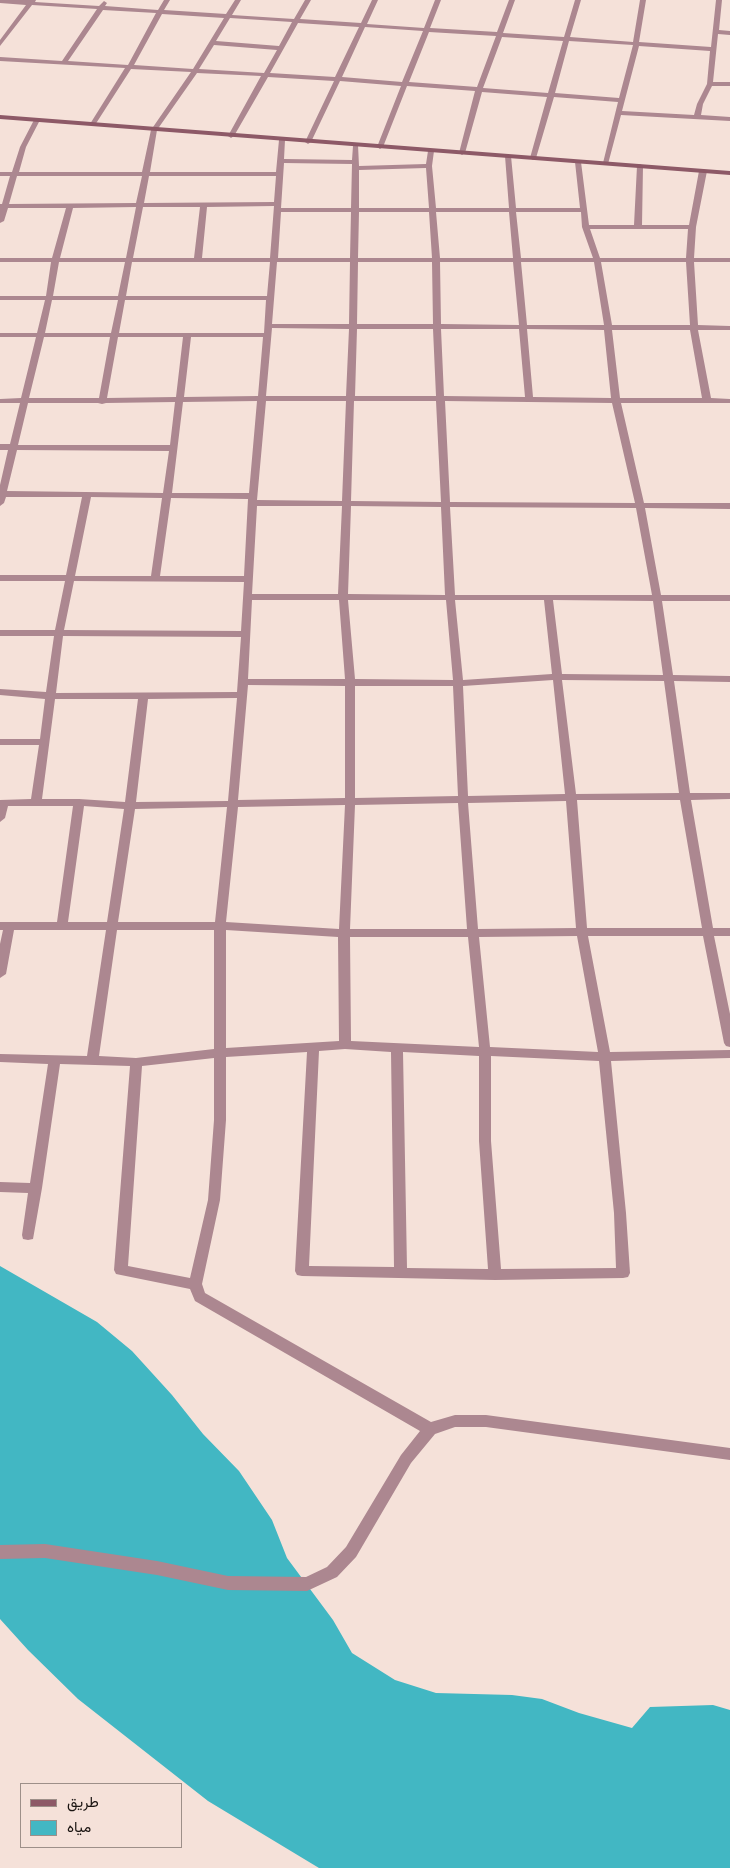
<!DOCTYPE html>
<meta charset="utf-8">
<style>
body{margin:0}
#map{position:relative;width:730px;height:1868px;overflow:hidden;background:#f5e1d9;font-family:Poppins,Vazirmatn,sans-serif}
canvas{display:block}
.legend{position:absolute;left:20px;top:1783px;width:162px;height:65px;box-sizing:border-box;background:#f5e1d9;border:1px solid #9d8f89;margin:0;padding:6px 9px;list-style:none;font-size:15px;color:#1a1411}
.legend li{display:flex;align-items:center;gap:10px;height:25px}
.legend b{width:25px;border:1px solid #9d8f89}
</style>
<div id="map">
<canvas width="730" height="1868"></canvas>
<ul class="legend">
<li><b style="height:6px;background:#8d5967"></b>طريق</li>
<li><b style="height:14px;background:#42b7c3"></b>مياه</li>
</ul>
</div>
<script>
const c = document.querySelector('canvas').getContext('2d');
c.lineJoin = 'round';
function fillPath(path, color) {
  c.fillStyle = color;
  c.fill(path, 'evenodd');
}
function toPath(rows) {
  const path = new Path2D();
  for (const r of rows) {
    path.moveTo(r[0], r[1]);
    for (let i = 2; i < r.length; i += 2) path.lineTo(r[i], r[i + 1]);
  }
  return path;
}
fillPath(toPath([
 [0,1266,97,1322,132,1351,172,1395,203,1434,239,1471,272,1520,287,1558,333,1620,352,1653,395,1680,436,1693,512,1695,542,1699,579,1713,632,1728,650,1707,713,1705,730,1710,730,1868,319,1868,208,1801,78,1699,28,1650,0,1619]
]), '#42b7c3');
fillPath(toPath([
 [0,0,36,0,35,2,99,6,104,1,107,3,105,6,158,10,164,0,170,0,164,10,226,14,235,0,241,0,232,15,294,19,305,0,311,0,300,19,361,23,372,0,378,0,367,24,424,28,435,0,441,0,430,28,497,32,509,0,515,0,503,33,564,37,575,0,581,0,570,37,633,42,640,0,646,0,639,42,711,47,716,0,722,0,719,30,730,31,730,35,718,34,713,82,730,82,730,86,712,86,703,104,701,115,730,117,730,121,621,115,608,164,603,163,618,102,554,97,536,158,533,160,530,158,547,97,482,92,465,153,462,155,459,153,475,91,407,86,383,147,380,149,377,147,401,86,340,81,311,142,308,144,305,142,334,81,268,77,234,136,231,138,228,136,261,76,197,73,157,130,150,172,276,172,279,140,282,138,285,140,284,159,352,160,353,146,358,145,359,166,426,164,428,151,431,149,434,151,432,166,436,208,509,208,505,156,508,154,511,156,516,208,580,208,575,162,578,160,581,162,589,225,634,225,637,166,640,164,643,166,642,225,689,225,699,171,703,169,707,171,696,227,694,258,730,258,730,262,694,262,698,325,730,326,730,330,698,330,711,398,730,399,730,403,621,403,644,503,730,503,730,509,645,508,661,595,730,595,730,601,662,601,673,675,730,676,730,682,674,681,690,793,730,793,730,799,691,800,713,928,730,928,730,936,714,936,730,1014,730,1047,726,1046,724,1043,703,936,588,936,610,1052,730,1050,730,1058,611,1061,626,1213,630,1273,628,1277,623,1278,495,1280,302,1276,297,1275,295,1271,307,1052,226,1057,226,1120,220,1200,202,1284,205,1293,431,1422,455,1415,486,1415,730,1448,730,1460,486,1427,455,1427,435,1434,411,1463,356,1557,337,1577,307,1591,228,1590,157,1575,45,1558,0,1559,0,1545,45,1544,157,1561,228,1576,306,1577,327,1567,346,1547,401,1455,420,1431,195,1301,190,1289,116,1274,114,1270,130,1066,60,1064,42,1188,33,1239,28,1240,23,1239,22,1235,28,1193,0,1192,0,1182,30,1183,48,1064,0,1062,0,1054,87,1056,106,930,14,930,6,974,0,978,0,944,3,930,0,930,0,922,57,922,73,806,8,806,5,818,0,822,0,800,31,799,39,745,0,745,0,739,40,739,45,699,0,695,0,689,46,692,54,636,0,636,0,630,55,630,65,581,0,581,0,575,66,575,82,497,6,497,4,503,0,506,0,485,8,450,0,450,0,444,10,444,20,403,0,403,0,399,21,398,36,337,0,337,0,333,37,333,45,300,0,300,0,296,46,296,51,262,0,262,0,258,52,258,66,208,8,208,4,221,0,223,0,204,2,204,10,176,0,176,0,172,12,172,20,147,34,120,37,118,40,120,26,147,19,172,142,172,151,130,191,72,131,69,95,125,91,125,90,124,125,68,0,61,0,57,62,61,97,9,32,5,0,46,0,40,26,5,0,3,0,0],
 [103,10,156,13,128,65,68,61,103,10],
 [162,14,224,18,193,69,134,65,162,14],
 [230,18,292,22,279,46,216,41,230,18],
 [298,23,359,27,335,77,270,73,298,23],
 [365,27,423,31,402,82,342,77,365,27],
 [429,32,496,36,477,87,409,82,429,32],
 [502,37,563,41,548,93,483,88,502,37],
 [569,41,633,45,619,98,555,93,569,41],
 [214,45,277,50,264,73,199,69,214,45],
 [639,46,710,51,707,84,697,104,694,115,622,111,639,46],
 [284,163,352,164,351,208,281,208,284,163],
 [426,168,429,208,359,208,359,170,426,168],
 [17,176,142,176,136,203,9,204,17,176],
 [149,176,276,176,274,202,144,203,149,176],
 [274,206,270,258,202,258,207,207,274,206],
 [136,207,126,258,60,258,73,208,136,207],
 [143,207,200,207,194,258,133,258,143,207],
 [281,212,351,212,350,258,278,258,281,212],
 [359,212,429,212,432,258,358,258,359,212],
 [436,212,509,212,513,258,440,258,436,212],
 [516,212,581,212,582,227,593,258,521,258,516,212],
 [590,229,688,229,686,258,600,258,590,229],
 [59,262,125,262,118,296,53,296,59,262],
 [132,262,270,262,267,296,126,296,132,262],
 [277,262,350,262,349,324,272,324,277,262],
 [358,262,432,262,433,324,357,324,358,262],
 [440,262,513,262,519,325,441,324,440,262],
 [521,262,594,262,604,325,527,325,521,262],
 [601,262,686,262,690,325,612,325,601,262],
 [52,300,118,300,111,333,45,333,52,300],
 [125,300,266,300,264,333,119,333,125,300],
 [272,328,349,329,346,396,266,396,272,328],
 [357,329,433,329,436,396,355,396,357,329],
 [441,329,519,329,525,397,444,396,441,329],
 [527,329,604,330,611,398,533,397,527,329],
 [612,330,690,330,702,398,620,398,612,330],
 [44,337,110,337,99,398,29,398,44,337],
 [118,337,183,337,176,397,107,398,118,337],
 [191,337,263,337,258,396,184,397,191,337],
 [257,401,249,493,172,493,183,402,257,401],
 [266,401,346,401,342,501,257,500,266,401],
 [354,401,436,401,441,502,351,501,354,401],
 [445,401,612,403,635,503,450,502,445,401],
 [175,402,170,445,18,445,28,403,98,403,102,404,106,403,175,402],
 [17,450,169,451,163,493,7,491,17,450],
 [91,497,162,498,151,576,75,576,91,497],
 [171,498,248,499,244,576,160,576,171,498],
 [257,506,342,506,338,594,252,594,257,506],
 [351,506,441,507,445,595,348,594,351,506],
 [450,507,636,508,652,595,455,595,450,507],
 [74,581,244,582,241,631,64,630,74,581],
 [252,600,339,600,345,679,248,679,252,600],
 [348,600,446,600,453,680,355,679,348,600],
 [455,600,544,600,552,674,463,680,455,600],
 [553,600,653,601,663,675,562,674,553,600],
 [63,636,241,637,237,692,56,693,63,636],
 [553,680,565,794,468,796,463,686,553,680],
 [562,680,664,681,679,793,576,794,562,680],
 [248,685,345,686,345,798,238,800,248,685],
 [355,686,453,686,458,796,355,798,355,686],
 [237,698,228,801,136,802,148,699,237,698],
 [55,699,138,699,125,802,79,799,42,799,55,699],
 [577,800,680,800,702,928,587,928,577,800],
 [566,801,576,928,478,929,468,803,566,801],
 [458,803,467,929,350,929,355,805,458,803],
 [345,805,339,929,226,922,238,807,345,805],
 [84,806,124,809,107,922,68,922,84,806],
 [227,807,215,922,118,922,135,809,227,807],
 [117,930,214,930,214,1049,136,1058,99,1056,117,930],
 [226,930,338,937,339,1041,226,1048,226,930],
 [577,936,598,1052,490,1047,479,937,577,936],
 [350,937,468,937,479,1047,351,1041,350,937],
 [345,1049,391,1052,394,1267,309,1266,319,1051,345,1049],
 [403,1052,479,1056,479,1141,488,1269,407,1268,403,1052],
 [491,1056,599,1061,614,1213,616,1268,501,1269,491,1141,491,1056],
 [214,1058,214,1120,208,1200,190,1278,128,1266,142,1066,214,1058]
]), '#ac8790');
fillPath(toPath([
 [0,115,730,171,730,175,0,119,0,115]
]), '#8d5967');
</script>
